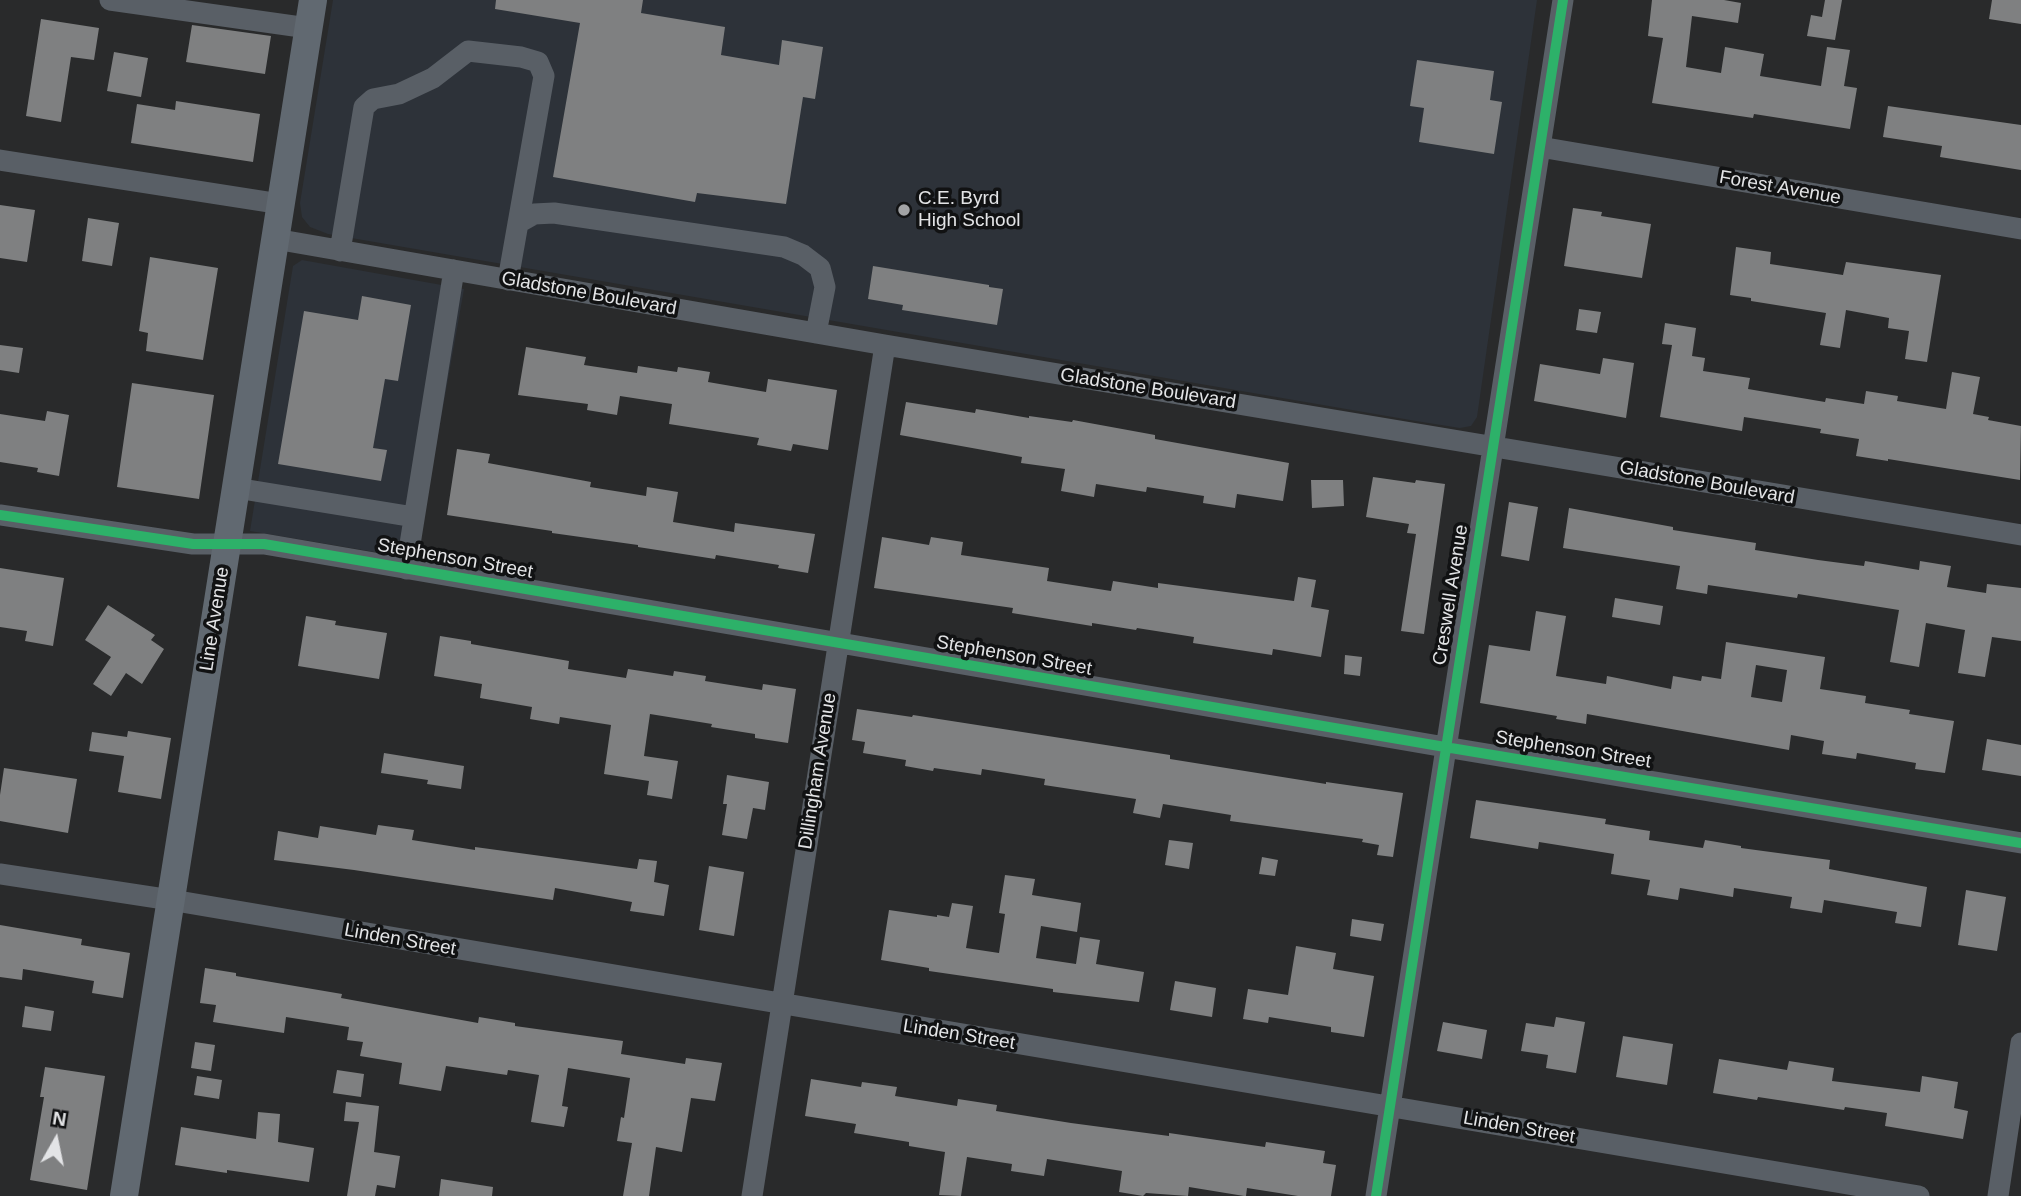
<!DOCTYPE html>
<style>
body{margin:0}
#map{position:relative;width:2021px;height:1196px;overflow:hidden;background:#292a2b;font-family:Arial,sans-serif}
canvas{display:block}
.north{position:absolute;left:21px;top:1105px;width:70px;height:70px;-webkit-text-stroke:5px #111213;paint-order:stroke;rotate:9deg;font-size:19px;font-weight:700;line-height:28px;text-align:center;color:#e3e4e6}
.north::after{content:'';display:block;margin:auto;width:24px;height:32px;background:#e3e4e6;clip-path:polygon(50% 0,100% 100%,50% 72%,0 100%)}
</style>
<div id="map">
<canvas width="2021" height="1196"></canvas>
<div class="north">N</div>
</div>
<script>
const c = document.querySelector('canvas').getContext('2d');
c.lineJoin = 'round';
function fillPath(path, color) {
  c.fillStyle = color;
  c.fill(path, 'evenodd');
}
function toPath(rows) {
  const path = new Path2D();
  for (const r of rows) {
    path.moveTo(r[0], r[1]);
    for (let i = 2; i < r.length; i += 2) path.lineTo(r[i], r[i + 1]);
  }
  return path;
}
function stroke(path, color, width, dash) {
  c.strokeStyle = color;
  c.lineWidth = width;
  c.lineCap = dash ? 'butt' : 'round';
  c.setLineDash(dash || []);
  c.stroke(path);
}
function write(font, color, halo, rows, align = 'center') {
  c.font = font + ' Arial,sans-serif';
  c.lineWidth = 7;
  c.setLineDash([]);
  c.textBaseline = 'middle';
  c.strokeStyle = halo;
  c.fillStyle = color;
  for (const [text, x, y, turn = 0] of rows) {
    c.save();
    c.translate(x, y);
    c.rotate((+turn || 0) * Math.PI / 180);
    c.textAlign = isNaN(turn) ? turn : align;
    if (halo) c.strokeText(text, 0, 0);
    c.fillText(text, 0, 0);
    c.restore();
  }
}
fillPath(toPath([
 [333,0,1537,0,1477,417,1471,426,1460,428,1416,421,328,234,310,227,302,217,300,203],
 [302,260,464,289,416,559,250,531,293,266]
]), '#2d3239');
fillPath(toPath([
 [496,0,643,0,641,13,725,27,721,55,779,65,782,40,823,47,815,99,803,97,786,204,697,193,695,202,553,177,580,23,495,9],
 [1652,0,1724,0,1741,3,1738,23,1692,16,1686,67,1721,73,1725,47,1764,54,1760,76,1821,86,1827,47,1850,50,1844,86,1857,88,1850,129,1754,114,1753,118,1652,103,1663,38,1648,36],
 [1825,0,1842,0,1835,40,1807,36,1811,15,1822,17],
 [1992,0,2021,0,2021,24,1989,19],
 [41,19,99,28,94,60,71,57,61,122,26,116],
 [192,25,271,36,265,74,186,62],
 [114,52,148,58,141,97,107,91],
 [1417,60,1494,71,1490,100,1502,102,1494,154,1419,142,1424,108,1410,106],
 [176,101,260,114,253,162,131,143,137,104,175,110],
 [1888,106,2021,125,2021,170,1940,157,1942,146,1883,137],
 [0,205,35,210,27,262,0,258],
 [1573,208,1602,212,1601,216,1651,224,1642,278,1564,266],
 [88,218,119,223,112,266,82,261],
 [1736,247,1771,252,1770,264,1843,275,1846,262,1941,275,1927,362,1905,359,1909,331,1888,328,1889,318,1846,310,1840,348,1820,345,1826,313,1751,301,1751,298,1730,295],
 [150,257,218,268,203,360,146,351,148,333,139,331],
 [873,266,989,285,989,287,1003,289,997,325,902,310,903,305,868,299],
 [362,296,411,305,398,381,385,379,373,448,387,450,381,481,278,464,304,311,358,320],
 [1579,309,1601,312,1597,333,1576,330],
 [1665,323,1696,328,1692,356,1705,358,1703,371,1750,378,1748,389,1825,402,1826,398,1864,404,1866,391,1898,396,1897,401,1946,409,1952,372,1980,377,1973,414,1989,417,1988,420,2021,426,2020,480,1888,459,1888,461,1856,456,1859,439,1820,433,1821,429,1744,417,1742,431,1660,417,1672,345,1662,344],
 [0,345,23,348,19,373,0,370],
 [526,347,586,357,584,365,637,373,638,366,677,372,678,367,710,372,708,382,766,392,768,379,837,390,828,450,793,444,791,451,757,445,759,438,669,424,672,404,620,396,617,415,587,410,588,404,518,395],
 [1603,358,1634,363,1626,418,1534,401,1540,364,1600,374],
 [132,383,214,395,199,499,117,487],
 [906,402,975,413,976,409,1029,418,1029,416,1072,422,1073,420,1155,435,1155,439,1289,463,1283,501,1237,494,1235,508,1203,503,1204,496,1147,487,1146,492,1096,484,1094,497,1061,491,1065,469,1021,463,1022,457,900,435],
 [47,411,69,415,59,476,37,472,38,468,0,462,0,414,45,421],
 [457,449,490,454,488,463,591,482,590,487,646,496,647,487,678,492,673,522,734,532,735,523,815,534,808,573,778,568,779,565,716,555,715,559,638,547,638,545,552,533,552,531,447,515],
 [1373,477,1415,483,1416,480,1445,484,1424,634,1401,631,1416,534,1407,533,1409,524,1366,517],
 [1311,480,1343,480,1344,506,1312,508],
 [1509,502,1538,507,1529,561,1501,556],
 [1569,508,1673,527,1673,530,1756,543,1755,550,1818,560,1864,566,1865,561,1919,570,1920,561,1951,566,1947,587,1986,593,1987,584,2021,588,2021,641,1992,637,1985,677,1958,673,1965,630,1926,623,1919,667,1890,662,1899,610,1798,594,1797,598,1708,585,1707,594,1676,589,1680,566,1563,548],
 [882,537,929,545,931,537,963,542,961,555,1049,568,1047,581,1111,591,1113,581,1158,588,1158,583,1294,601,1298,577,1316,580,1311,607,1329,610,1321,657,1273,649,1272,655,1193,643,1194,637,1137,628,1136,630,1092,623,1092,626,1012,613,1013,608,874,588],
 [0,568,64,578,53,646,25,641,27,631,0,627],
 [1615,598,1663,606,1660,625,1612,617],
 [108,605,155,635,151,640,164,649,142,684,126,673,111,696,93,684,111,657,85,640],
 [1536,611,1566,616,1556,676,1606,684,1607,676,1671,689,1673,676,1701,681,1702,676,1721,679,1726,642,1825,657,1820,689,1866,696,1865,703,1910,710,1909,714,1954,721,1945,773,1915,769,1916,763,1857,753,1856,759,1822,754,1824,741,1791,735,1789,750,1587,714,1586,724,1556,719,1557,716,1480,703,1489,645,1530,651],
 [1756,665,1787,670,1782,702,1751,697],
 [306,616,336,621,335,625,387,633,379,679,298,666],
 [440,636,471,641,471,644,569,661,568,669,626,678,628,669,673,676,674,671,706,676,705,681,762,690,763,684,796,689,788,743,755,738,755,734,711,727,712,724,650,714,644,756,678,761,672,799,647,795,649,781,604,774,611,725,560,717,559,724,530,719,532,707,480,698,482,684,434,676],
 [1345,655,1362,657,1360,676,1344,674],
 [857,709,912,717,913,715,1170,755,1170,759,1326,784,1326,782,1403,793,1393,857,1377,855,1379,845,1362,842,1363,839,1230,821,1231,815,1163,804,1160,818,1133,813,1136,799,1044,785,1045,779,982,769,981,775,934,768,933,771,905,766,906,760,863,753,865,742,852,740],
 [128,731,171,738,161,799,118,792,124,756,89,751,92,732,127,737],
 [1987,739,2021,745,2021,776,1982,770],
 [384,753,464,766,461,789,427,784,428,780,381,773],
 [4,768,77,779,68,833,0,821,0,795],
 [727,775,769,782,765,810,753,808,747,839,722,835,727,804,723,804],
 [1476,800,1606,819,1605,824,1650,831,1649,840,1703,848,1705,840,1741,846,1741,848,1830,860,1829,869,1927,887,1921,927,1895,923,1897,912,1824,900,1822,913,1790,908,1792,897,1734,888,1733,897,1680,888,1678,900,1647,895,1650,880,1611,874,1614,854,1539,842,1538,849,1470,838],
 [378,825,414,830,412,840,475,850,475,847,637,869,639,859,657,861,654,882,669,885,664,916,630,911,632,902,555,888,553,900,354,870,274,860,278,831,318,838,320,826,376,835],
 [1169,840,1193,843,1189,869,1165,865],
 [1262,857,1278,860,1275,876,1259,874],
 [709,866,744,872,734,936,699,930],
 [1005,875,1035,879,1032,895,1081,903,1077,932,1041,926,1036,958,1076,964,1080,937,1100,940,1096,964,1144,972,1139,1002,1053,992,1053,989,929,971,929,968,881,960,889,910,937,917,937,915,949,917,952,903,973,906,966,948,999,953,1005,914,999,913],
 [1966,890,2006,897,1997,951,1958,945],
 [1352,919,1384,924,1381,941,1350,936],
 [0,925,82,939,81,945,130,953,123,998,92,993,94,981,23,969,22,980,0,977],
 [1296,946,1336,953,1333,969,1374,976,1364,1037,1331,1032,1331,1027,1269,1017,1268,1023,1243,1019,1248,989,1288,995],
 [205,968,236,973,236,976,342,994,341,998,478,1023,479,1017,515,1023,515,1026,623,1041,621,1054,685,1064,686,1058,722,1063,715,1101,691,1098,682,1152,656,1147,649,1196,623,1196,632,1143,617,1141,621,1117,624,1118,630,1078,568,1068,562,1106,568,1107,564,1127,531,1122,539,1075,508,1070,507,1075,446,1066,441,1091,399,1084,402,1063,360,1056,363,1042,347,1040,349,1027,286,1017,284,1033,213,1022,216,1005,200,1003],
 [1175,981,1216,988,1212,1017,1170,1010],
 [25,1006,54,1011,51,1031,22,1027],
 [1556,1017,1585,1022,1576,1073,1546,1068,1548,1055,1521,1051,1526,1023,1554,1027],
 [1443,1022,1487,1030,1482,1059,1437,1051],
 [1623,1036,1673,1044,1667,1085,1616,1077],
 [195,1042,215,1045,211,1071,191,1068],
 [1719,1059,1787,1070,1789,1061,1834,1068,1832,1081,1920,1092,1922,1076,1958,1082,1954,1108,1968,1111,1963,1139,1885,1126,1887,1113,1845,1107,1844,1110,1758,1097,1757,1100,1713,1093],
 [45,1067,105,1076,87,1190,30,1180,44,1097,40,1097],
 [337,1070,364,1074,361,1097,333,1093],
 [197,1076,222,1080,219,1099,194,1095],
 [811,1079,861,1087,862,1082,897,1087,895,1096,957,1106,958,1099,997,1105,996,1111,1071,1123,1169,1136,1169,1133,1265,1147,1266,1142,1325,1151,1323,1163,1336,1165,1331,1196,1298,1196,1247,1188,1246,1196,1244,1196,1189,1187,1188,1196,1146,1193,1143,1196,1119,1192,1122,1171,1047,1159,1044,1176,1011,1171,1012,1164,967,1157,961,1196,939,1195,945,1152,909,1146,909,1142,854,1133,856,1124,805,1116],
 [346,1102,379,1106,374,1152,400,1156,395,1188,377,1185,375,1196,347,1196,359,1122,344,1121],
 [258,1112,280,1114,278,1142,314,1148,309,1182,227,1170,227,1173,175,1165,181,1127,256,1139],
 [441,1179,493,1187,492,1196,439,1196]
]), '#7f8081');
stroke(toPath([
 [110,0,308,28],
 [1540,147,2021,229],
 [0,160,281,204],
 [518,223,534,214,554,213,784,247,803,255,820,268,825,287,816,333],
 [275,239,885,345,2021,535],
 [340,251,364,107,373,99,399,94,433,78,468,51,521,57,538,62,544,76,508,280],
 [236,488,414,517],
 [0,515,193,544,264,544,1445,747,2021,843],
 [406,569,454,270],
 [0,874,171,900,1919,1196],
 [752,1196,885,345],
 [1376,1196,1563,0],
 [1998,1196,2021,1043]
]), '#595f66', 21);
stroke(toPath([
 [124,1196,313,0]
]), '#616971', 28);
stroke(toPath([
 [0,515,193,544,264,544,1445,747,2021,843],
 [1376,1196,1563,0]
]), '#2db169', 10);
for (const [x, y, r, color] of [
 [904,210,7,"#a2a3a5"]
]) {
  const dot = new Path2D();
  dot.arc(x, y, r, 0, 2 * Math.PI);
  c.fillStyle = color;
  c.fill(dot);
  stroke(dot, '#111213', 2.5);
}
write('19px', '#e3e4e6', '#111213', [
 ["Forest Avenue",1780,188,10],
 ["Gladstone Boulevard",589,294,10],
 ["Gladstone Boulevard",1148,389,9],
 ["Gladstone Boulevard",1707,483,10],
 ["Stephenson Street",455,559,10],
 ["Creswell Avenue",1451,595,-81],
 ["Line Avenue",215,619,-81],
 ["Stephenson Street",1014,656,10],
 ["Stephenson Street",1573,750,9],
 ["Dillingham Avenue",818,771,-81],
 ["Linden Street",400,940,10],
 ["Linden Street",959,1035,9],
 ["Linden Street",1519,1128,10]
]);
write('19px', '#e3e4e6', '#111213', [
 ["C.E. Byrd",918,199],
 ["High School",918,221]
], 'left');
</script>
